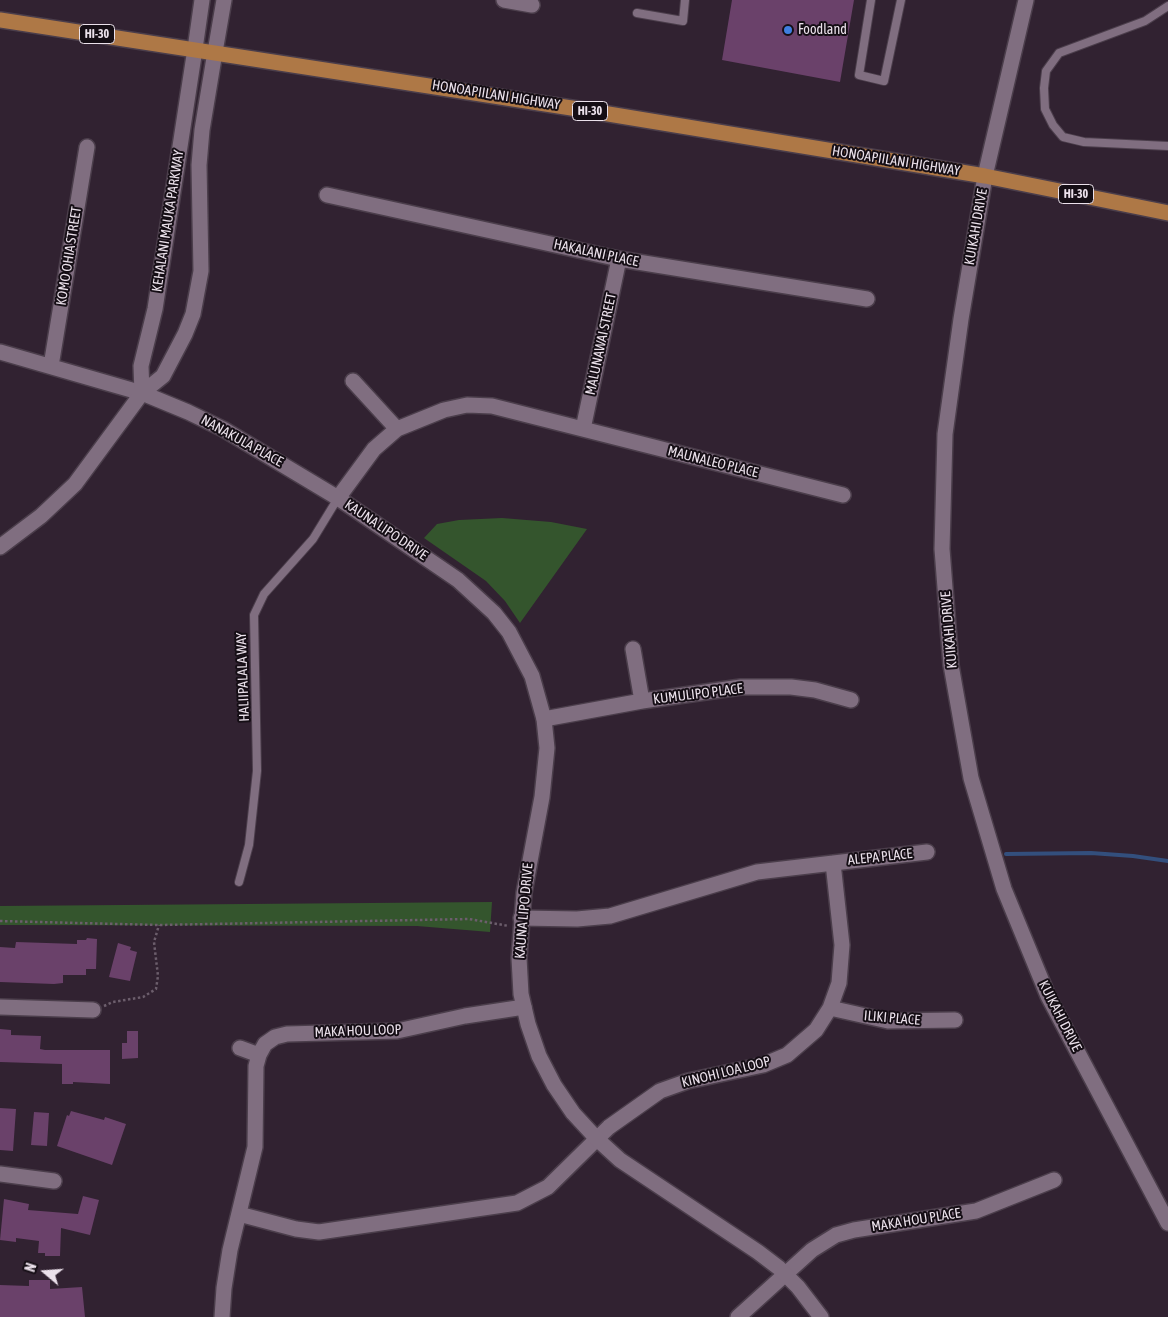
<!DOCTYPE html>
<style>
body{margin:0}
#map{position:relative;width:1168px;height:1317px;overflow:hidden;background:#312231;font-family:"Asap Condensed",sans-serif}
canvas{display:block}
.north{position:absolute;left:20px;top:1247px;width:50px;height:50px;-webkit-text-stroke:4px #150e15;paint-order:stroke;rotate:288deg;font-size:14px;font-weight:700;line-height:20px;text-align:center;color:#ebe1eb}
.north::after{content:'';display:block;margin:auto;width:18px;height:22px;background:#ebe1eb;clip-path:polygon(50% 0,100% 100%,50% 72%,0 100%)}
</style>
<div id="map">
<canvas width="1168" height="1317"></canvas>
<div class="north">N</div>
</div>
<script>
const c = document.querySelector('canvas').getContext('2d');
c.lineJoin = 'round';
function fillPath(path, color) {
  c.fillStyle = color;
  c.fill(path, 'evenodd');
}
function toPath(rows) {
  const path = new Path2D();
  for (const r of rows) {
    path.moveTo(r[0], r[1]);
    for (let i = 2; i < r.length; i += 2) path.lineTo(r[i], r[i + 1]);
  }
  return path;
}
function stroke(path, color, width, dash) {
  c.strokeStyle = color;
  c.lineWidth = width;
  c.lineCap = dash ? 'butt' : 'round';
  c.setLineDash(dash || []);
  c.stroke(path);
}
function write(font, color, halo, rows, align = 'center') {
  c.font = font + ' "Asap Condensed",sans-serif';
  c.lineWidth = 4;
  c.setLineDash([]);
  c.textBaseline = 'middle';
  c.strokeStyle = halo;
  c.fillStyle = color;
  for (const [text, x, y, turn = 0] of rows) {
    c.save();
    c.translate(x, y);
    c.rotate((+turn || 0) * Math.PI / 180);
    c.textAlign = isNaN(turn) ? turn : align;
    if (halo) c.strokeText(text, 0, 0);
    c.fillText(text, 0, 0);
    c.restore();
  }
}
fillPath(toPath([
 [502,518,551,522,587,529,520,623,505,601,486,581,424,538,437,524,459,520],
 [492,902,490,932,417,926,0,925,0,906]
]), '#34552d');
stroke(toPath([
 [1006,854,1091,853,1133,856,1168,861]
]), '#334f7d', 4);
fillPath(toPath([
 [732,0,854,0,840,82,722,60],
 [87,938,97,939,96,969,86,969,86,975,63,975,63,983,54,984,0,982,0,947,15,948,16,942,77,944,77,940,86,940],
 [118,943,131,947,130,950,137,952,130,981,109,977],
 [0,1029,11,1030,11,1035,41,1036,40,1049,45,1050,110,1050,110,1084,73,1082,73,1084,62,1084,62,1064,0,1062],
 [127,1031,138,1031,138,1058,122,1059,122,1043,127,1043],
 [0,1108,16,1109,13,1151,0,1150],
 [71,1111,104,1120,105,1117,126,1124,112,1165,57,1146,67,1115,69,1116],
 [34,1112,49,1113,47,1146,31,1145],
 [83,1196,99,1200,90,1235,61,1228,60,1256,45,1256,45,1253,38,1253,39,1241,16,1238,16,1242,0,1240,4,1199,29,1204,28,1210,78,1214],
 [29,1280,50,1280,50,1289,82,1287,85,1317,0,1317,0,1285,29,1286]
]), '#6a416a');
const lane = toPath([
 [871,0,859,75,884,81,901,0],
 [1168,6,1145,21,1059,53,1046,71,1044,88,1045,109,1053,125,1063,137,1084,142,1168,146],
 [637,13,683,21,685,0],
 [239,882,249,845,257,771,254,615,264,594,313,539,338,498]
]);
const street = toPath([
 [504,0,532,5],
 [195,49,202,0],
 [215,52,224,0],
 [327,195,619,259,867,299],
 [0,352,142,393],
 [51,366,87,147],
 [353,381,397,429],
 [583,429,619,259],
 [338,498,374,449,397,429,444,410,467,405,492,406,843,495],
 [633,649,642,701],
 [544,719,642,701,741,687,791,687,815,690,851,700],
 [521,918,577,919,610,916,757,872,927,852],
 [0,1007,93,1010],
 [830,1008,888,1021,955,1020],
 [240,1048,259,1055],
 [0,1174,54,1181],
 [239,1214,296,1229,319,1232,517,1203,548,1187,609,1127,660,1091,688,1081,763,1065,787,1055,816,1030,830,1008,839,983,842,945,833,863],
 [222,1317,224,1288,230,1250,255,1147,256,1066,259,1055,265,1044,275,1037,287,1034,397,1031,465,1016,524,1007],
 [738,1317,812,1250,836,1235,854,1230,976,1211,1054,1180]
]);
const secondary = toPath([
 [1026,0,985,176,961,319,945,434,942,549,951,665,971,778,1004,889,1048,996,1168,1223],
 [142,393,188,412,223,429,338,498,458,580,494,613,509,632,532,676,544,719,547,748,542,797,524,893,519,958,521,994,528,1024,539,1056,554,1085,573,1113,597,1139,620,1160,758,1252,779,1268,798,1287,821,1317],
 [142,393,141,366,155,309,195,49],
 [0,547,41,516,75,484,142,393,163,376,185,334,193,314,201,271,199,165,202,130,215,52]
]);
const primary = toPath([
 [0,20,578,109,985,176,1168,213]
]);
stroke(lane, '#4b3e4b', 10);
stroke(street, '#4b3e4b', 18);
stroke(secondary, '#4b3e4b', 18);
stroke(primary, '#4b3e4b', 18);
stroke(toPath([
 [0,921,159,925,469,919,509,926],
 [104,1006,113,1002,143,997,156,989,158,976,154,942,159,925]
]), '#6c5e6c', 2.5, [2.5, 2.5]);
stroke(lane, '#806e80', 8);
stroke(street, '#806e80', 15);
stroke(secondary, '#806e80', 15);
stroke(primary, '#ae7846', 15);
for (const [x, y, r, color] of [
 [788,30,5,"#3f7fe0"]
]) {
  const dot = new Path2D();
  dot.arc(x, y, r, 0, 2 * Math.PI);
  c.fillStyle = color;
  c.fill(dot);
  stroke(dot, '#150e15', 2);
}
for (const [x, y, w] of [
 [97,34,35],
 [590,111,35],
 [1076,194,35]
]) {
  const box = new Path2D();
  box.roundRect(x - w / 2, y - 9.5, w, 19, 4);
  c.fillStyle = '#150e15';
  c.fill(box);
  stroke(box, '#ebe1eb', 1);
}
write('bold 12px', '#ebe1eb', null, [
 ["HI-30",97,34],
 ["HI-30",590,111],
 ["HI-30",1076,194]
]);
write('14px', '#ebe1eb', '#150e15', [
 ["Foodland",798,30]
], 'left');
write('14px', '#ebe1eb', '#150e15', [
 ["HONOAPIILANI HIGHWAY",496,95,9],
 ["HONOAPIILANI HIGHWAY",896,161,9],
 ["KEHALANI MAUKA PARKWAY",168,221,-81],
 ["KUIKAHI DRIVE",976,227,-80],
 ["HAKALANI PLACE",596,253,12],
 ["KOMO OHIA STREET",69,256,-81],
 ["MALUNAWAI STREET",601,344,-78],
 ["NANAKULA PLACE",242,441,29],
 ["MAUNALEO PLACE",713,462,14],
 ["KAUNA LIPO DRIVE",386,530,34],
 ["KUIKAHI DRIVE",949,630,-95],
 ["HALIIPALALA WAY",243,677,-92],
 ["KUMULIPO PLACE",698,694,-7],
 ["ALEPA PLACE",880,857,-6],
 ["KAUNA LIPO DRIVE",524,911,-85],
 ["KUIKAHI DRIVE",1060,1016,63],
 ["ILIKI PLACE",892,1018,5],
 ["MAKA HOU LOOP",358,1031,-2],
 ["KINOHI LOA LOOP",726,1072,-14],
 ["MAKA HOU PLACE",916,1220,-9]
]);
</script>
